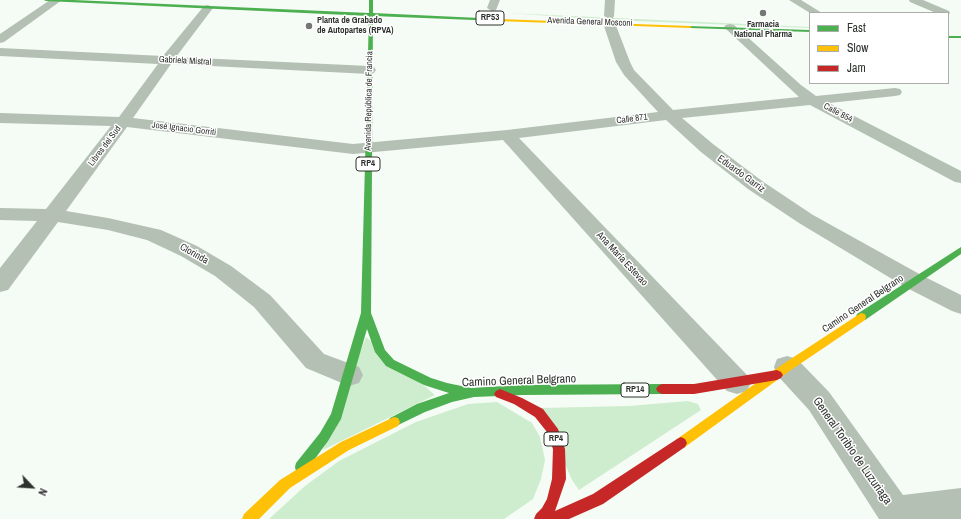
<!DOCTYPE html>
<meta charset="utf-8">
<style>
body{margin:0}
#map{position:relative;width:961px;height:519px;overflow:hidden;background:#f5fbf5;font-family:"Archivo Narrow",sans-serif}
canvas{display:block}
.legend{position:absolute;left:809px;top:12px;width:140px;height:72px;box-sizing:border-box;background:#fff;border:1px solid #abadab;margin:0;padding:5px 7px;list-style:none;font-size:12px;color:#2e322e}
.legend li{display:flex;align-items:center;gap:8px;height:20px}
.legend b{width:20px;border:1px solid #abadab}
.north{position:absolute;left:12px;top:467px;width:40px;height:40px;-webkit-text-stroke:3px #fff;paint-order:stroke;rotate:115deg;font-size:11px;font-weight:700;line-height:16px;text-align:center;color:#2e322e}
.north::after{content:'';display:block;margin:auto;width:14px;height:18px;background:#2e322e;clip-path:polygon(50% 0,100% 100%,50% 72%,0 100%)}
</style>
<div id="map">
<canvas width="961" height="519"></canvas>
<ul class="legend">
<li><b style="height:5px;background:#4caf50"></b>Fast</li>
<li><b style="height:5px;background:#ffc107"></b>Slow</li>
<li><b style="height:5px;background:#c62828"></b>Jam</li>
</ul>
<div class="north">N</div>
</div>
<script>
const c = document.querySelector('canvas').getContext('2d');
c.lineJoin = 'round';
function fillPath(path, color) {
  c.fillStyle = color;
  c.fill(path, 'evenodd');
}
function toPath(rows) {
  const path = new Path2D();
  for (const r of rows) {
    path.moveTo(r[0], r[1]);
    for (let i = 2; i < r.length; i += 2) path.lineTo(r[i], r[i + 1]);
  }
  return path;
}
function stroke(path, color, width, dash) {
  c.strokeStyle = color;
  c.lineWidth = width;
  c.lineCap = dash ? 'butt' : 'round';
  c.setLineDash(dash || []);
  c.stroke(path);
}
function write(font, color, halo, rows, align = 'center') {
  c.font = font + ' "Archivo Narrow",sans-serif';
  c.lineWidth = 3;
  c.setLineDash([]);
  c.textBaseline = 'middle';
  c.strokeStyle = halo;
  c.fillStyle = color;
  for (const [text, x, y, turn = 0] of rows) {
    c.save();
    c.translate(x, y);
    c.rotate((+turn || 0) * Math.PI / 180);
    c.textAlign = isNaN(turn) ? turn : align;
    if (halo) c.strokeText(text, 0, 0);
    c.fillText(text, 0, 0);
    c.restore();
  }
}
fillPath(toPath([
 [506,13,810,27,810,28,611,20],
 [366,337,435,395,323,450],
 [688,401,698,404,701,410,579,490,572,480,541,408,629,406],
 [497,402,532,423,540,437,545,460,541,479,533,499,504,519,269,519,305,486,339,461,416,422,468,404]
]), '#ceedce');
fillPath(toPath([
 [50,0,62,0,4,42,0,43,0,34,50,0],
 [490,0,500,0,496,10,492,11,487,8,490,0],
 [605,0,615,0,614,16,613,18,609,19,604,16,605,0],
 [789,0,801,0,822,13,810,13,789,0],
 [909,0,923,0,949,11,950,13,948,15,948,13,936,13,910,2,909,0],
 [208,5,213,8,176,57,369,66,374,67,376,70,374,73,369,74,171,64,133,118,353,144,507,130,658,112,624,75,616,62,603,23,609,20,615,23,630,62,634,70,673,110,799,97,726,29,724,27,726,25,730,24,734,25,801,85,816,96,895,88,900,89,902,92,900,95,895,96,829,103,961,171,961,183,955,182,810,105,682,118,713,144,762,181,813,215,923,276,961,295,961,314,952,311,907,288,799,223,748,189,701,152,666,120,519,138,747,375,751,383,747,391,737,394,727,391,503,140,353,154,127,127,66,211,108,218,161,230,197,246,231,266,270,295,324,354,359,367,363,375,359,383,349,386,306,368,254,307,215,276,181,256,147,240,108,230,58,222,8,290,0,292,0,268,37,221,0,220,0,208,46,209,111,126,0,123,0,113,119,117,158,64,0,56,0,48,163,56,204,6,208,5],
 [787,356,797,359,829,392,903,495,961,488,961,519,879,519,809,410,777,375,774,367,777,359,787,356]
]), '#b4c0b4');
fillPath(toPath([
 [44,0,74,0,369,13,369,0,373,0,373,13,501,19,499,21,373,16,371,313,385,350,394,360,431,378,447,383,471,388,522,385,662,384,666,386,668,389,666,392,662,394,522,395,474,397,452,402,425,412,394,427,390,426,388,422,390,418,417,404,449,393,424,385,386,366,375,352,367,329,341,419,328,441,306,471,301,473,296,471,295,467,296,463,320,433,331,414,361,313,369,16,46,1,44,0],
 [688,26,810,30,810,32,690,28,688,28,688,26],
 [948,36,961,36,961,38,948,38,948,36],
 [961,247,961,254,865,320,857,320,856,317,857,314,961,247]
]), '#4caf50');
fillPath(toPath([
 [499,19,690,26,692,27,690,28,497,21,499,19],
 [861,313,865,314,866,317,865,320,791,370,685,447,681,449,677,447,675,443,677,439,783,364,861,313],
 [394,417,398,418,400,422,398,426,349,450,290,488,259,519,242,519,244,514,280,480,341,442,394,417]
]), '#ffc107');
fillPath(toPath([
 [777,370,781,372,783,375,781,378,777,380,694,394,662,394,658,392,656,389,658,386,662,384,694,384,777,370],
 [500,389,522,398,543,409,558,429,565,449,566,479,555,511,593,494,677,439,681,437,685,439,687,443,685,447,603,504,569,519,534,519,536,514,542,508,547,499,552,479,553,449,547,432,535,417,514,404,496,397,494,394,496,391,500,389]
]), '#c62828');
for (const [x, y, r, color] of [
 [763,13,4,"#747874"],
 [309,26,4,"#747874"]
]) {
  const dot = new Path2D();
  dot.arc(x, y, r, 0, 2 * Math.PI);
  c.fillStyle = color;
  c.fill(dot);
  stroke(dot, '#fff', 1.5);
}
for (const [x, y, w] of [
 [490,18,28],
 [368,164,24],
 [635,390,28],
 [556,439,24]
]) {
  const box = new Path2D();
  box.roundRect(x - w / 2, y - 7, w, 14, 3);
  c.fillStyle = '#fff';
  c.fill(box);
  stroke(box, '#2e322e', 1);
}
write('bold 9px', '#2e322e', null, [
 ["RP53",490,18],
 ["RP4",368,164],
 ["RP14",635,390],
 ["RP4",556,439]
]);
write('bold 9px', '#2e322e', '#fff', [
 ["Planta de Grabado",317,21],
 ["de Autopartes (RPVA)",317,31],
 ["Farmacia",763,25,"center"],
 ["National Pharma",763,35,"center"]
], 'left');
write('9px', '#2e322e', '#fff', [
 ["Avenida General Mosconi",590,22,2],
 ["Gabriela Mistral",185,61,3],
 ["Avenida República de Francia",369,101,-89],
 ["Calle 854",838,113,28],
 ["Calle 871",632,119,-7],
 ["José Ignacio Gorriti",184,129,7],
 ["Libres del Sud",105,146,-53]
]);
write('10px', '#2e322e', '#fff', [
 ["Eduardo Garriz",741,174,36],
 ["Clorinda",194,254,29],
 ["Ana María Estevao",622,259,47],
 ["Camino General Belgrano",863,304,-34]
]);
write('12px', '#2e322e', '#fff', [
 ["Camino General Belgrano",519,381,-2],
 ["General Toribio de Luzuriaga",852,451,55]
]);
</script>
